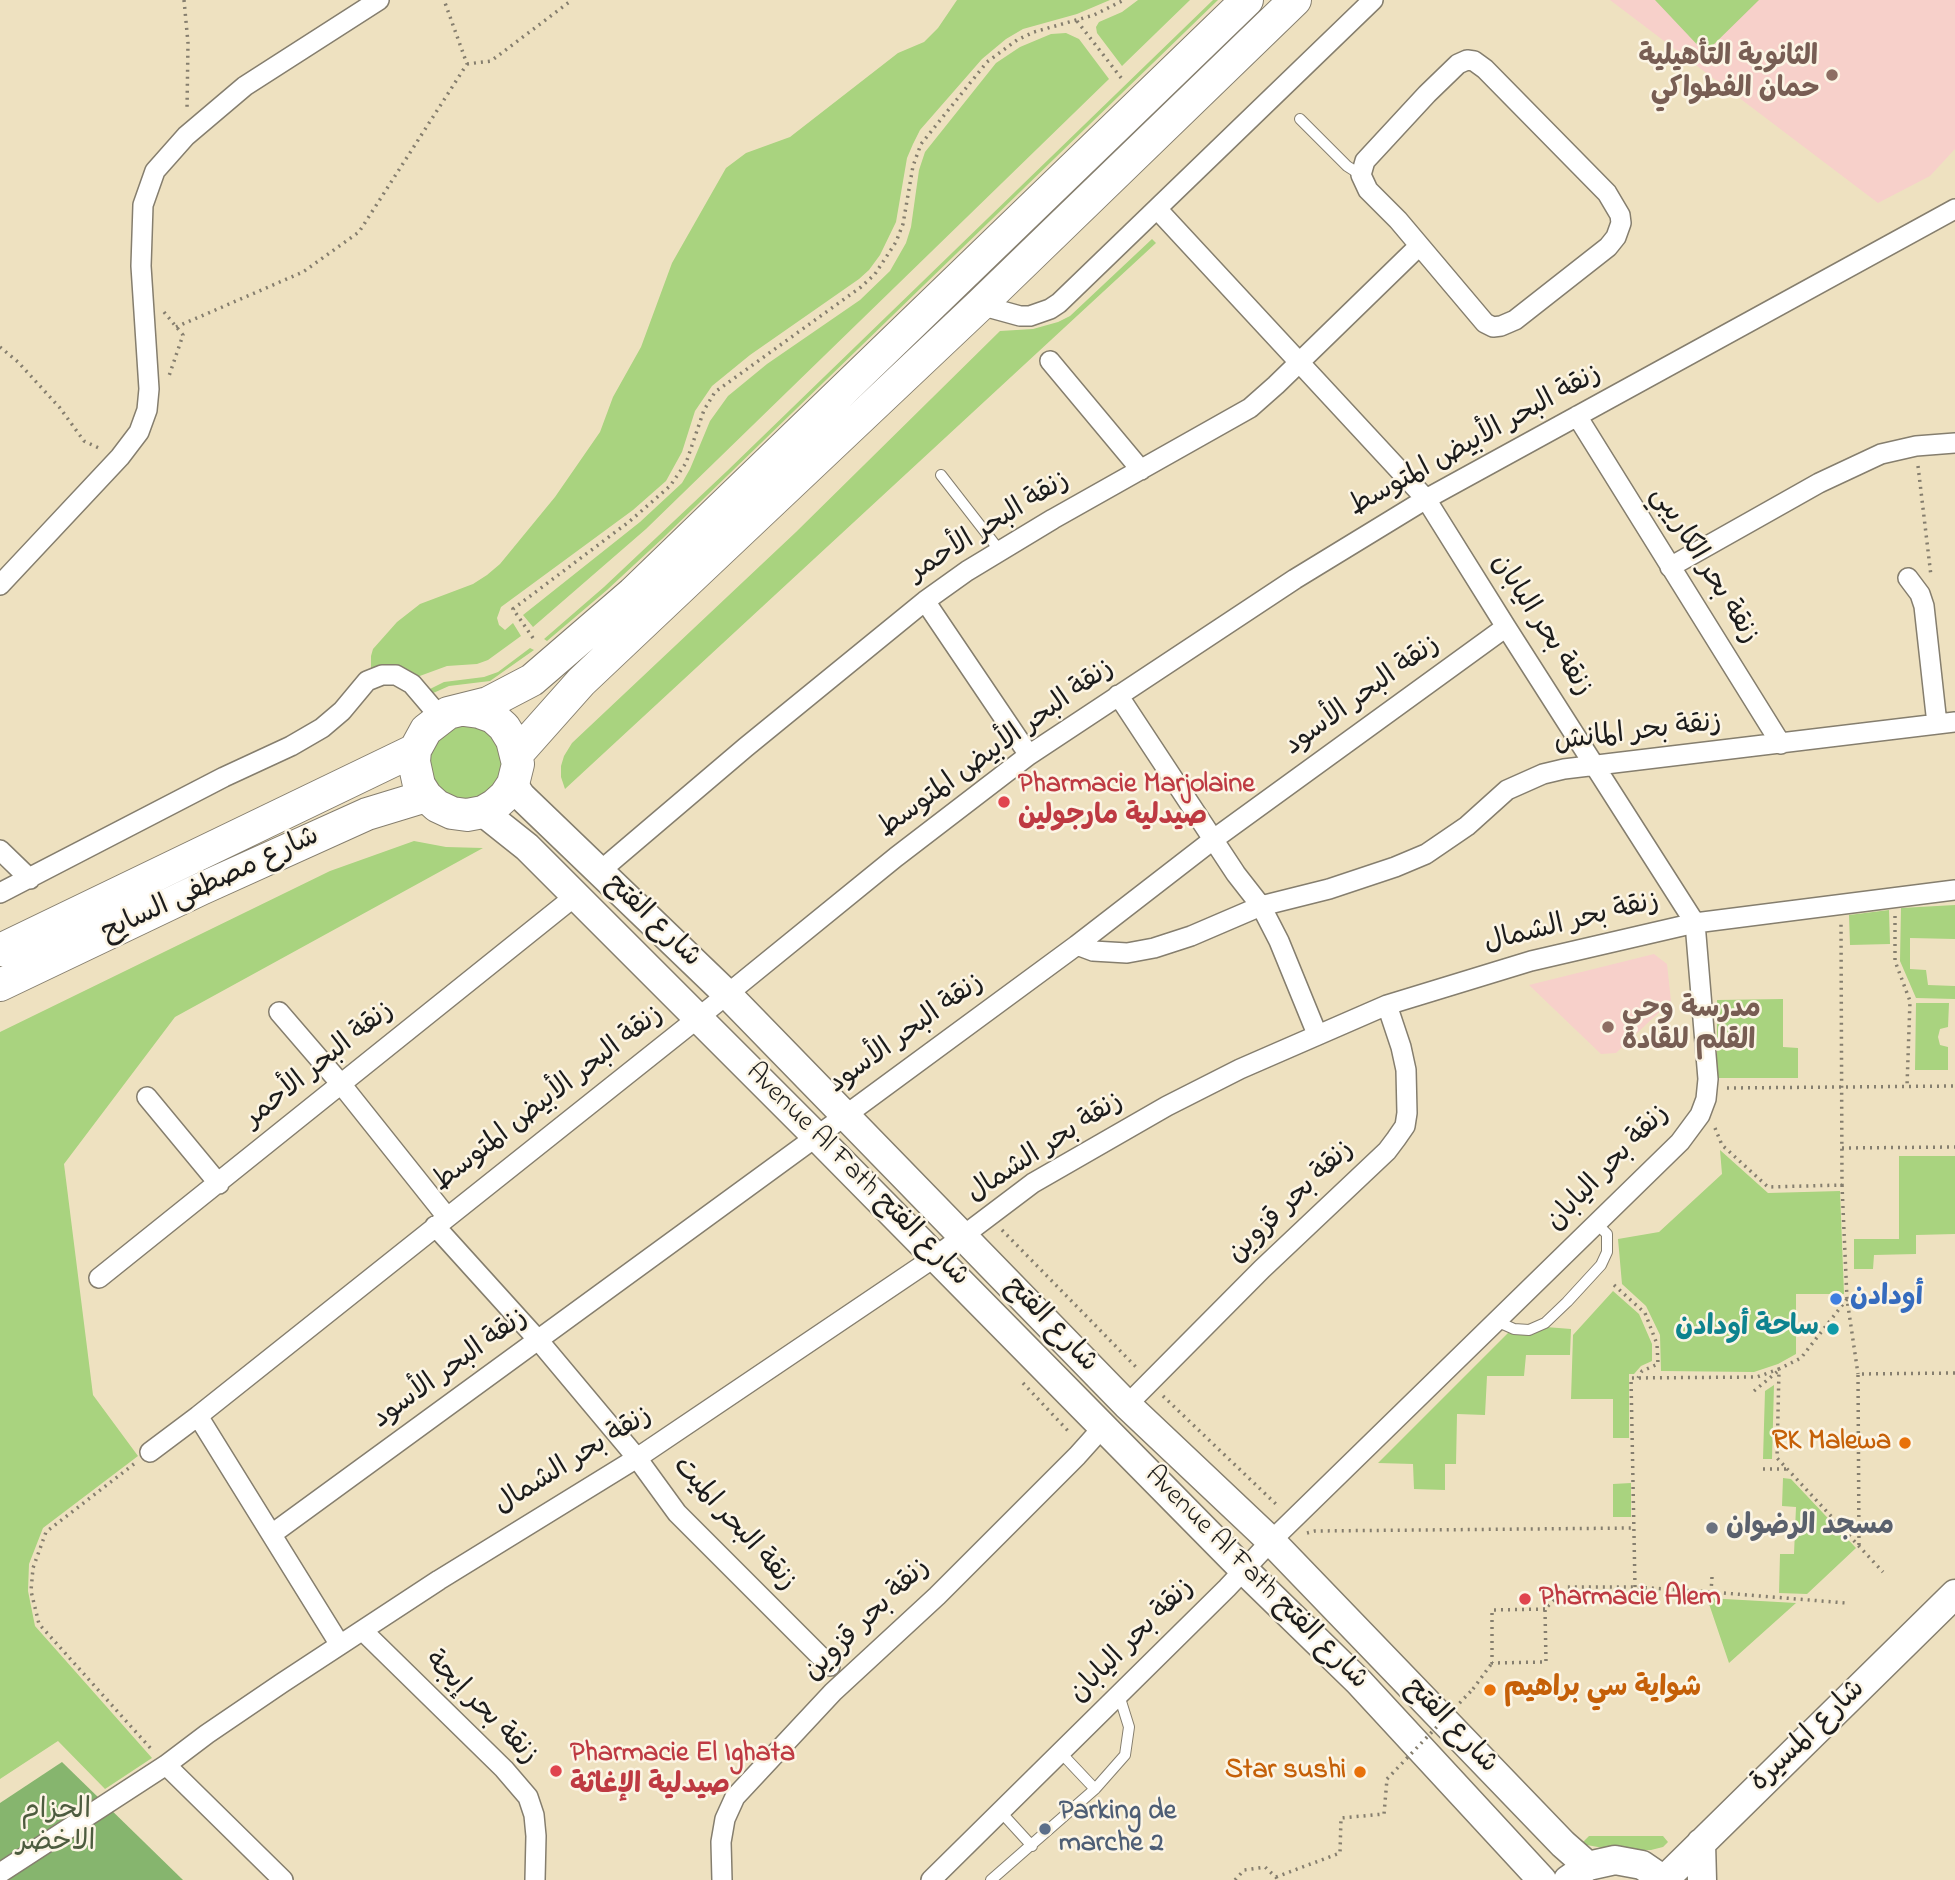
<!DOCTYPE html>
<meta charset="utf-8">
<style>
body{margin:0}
canvas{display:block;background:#eee1c0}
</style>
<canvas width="1955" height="1880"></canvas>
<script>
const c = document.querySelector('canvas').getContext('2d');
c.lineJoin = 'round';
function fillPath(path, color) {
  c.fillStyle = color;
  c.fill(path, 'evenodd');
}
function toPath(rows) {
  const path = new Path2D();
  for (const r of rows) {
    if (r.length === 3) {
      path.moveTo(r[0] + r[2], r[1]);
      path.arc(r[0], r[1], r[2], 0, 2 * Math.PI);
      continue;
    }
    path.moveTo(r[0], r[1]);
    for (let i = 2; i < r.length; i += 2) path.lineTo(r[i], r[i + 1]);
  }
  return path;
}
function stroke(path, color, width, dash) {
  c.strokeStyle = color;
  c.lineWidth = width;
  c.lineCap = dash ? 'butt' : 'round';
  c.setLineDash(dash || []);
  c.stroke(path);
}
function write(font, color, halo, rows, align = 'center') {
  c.font = font + ' "Indie Flower","Playpen Sans Arabic",sans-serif';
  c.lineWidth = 5;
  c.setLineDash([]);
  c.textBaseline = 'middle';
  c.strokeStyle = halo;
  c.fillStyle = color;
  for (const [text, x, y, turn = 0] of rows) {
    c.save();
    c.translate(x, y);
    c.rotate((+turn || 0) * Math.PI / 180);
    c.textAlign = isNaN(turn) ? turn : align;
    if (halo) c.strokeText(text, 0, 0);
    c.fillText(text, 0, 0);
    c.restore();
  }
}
fillPath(toPath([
 [1610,0,1955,0,1955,149,1930,176,1878,203],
 [1654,954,1667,964,1671,1001,1616,1053,1601,1054,1529,985]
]), '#f7d0ca');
fillPath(toPath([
 [957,0,1110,0,1077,14,1023,29,1006,39,982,59,920,130,913,144,907,158,896,222,880,255,869,270,859,279,750,355,712,386,695,411,682,452,666,481,633,510,501,607,497,618,499,625,505,630,513,623,521,636,488,660,477,664,447,666,417,677,409,670,390,665,371,671,371,656,373,649,397,622,420,604,473,584,487,575,500,564,555,497,600,432,613,397,641,347,672,263,726,168,746,153,790,137,898,53,924,42,938,28],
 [1138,0,1190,0,1122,66,1097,33,1096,27,1099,22,1122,12],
 [1213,0,1218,0,662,539,607,590,547,641,544,639,604,587,727,471],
 [1655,0,1759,0,1705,53],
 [1066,33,1079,39,1109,79,646,529,533,627,523,615,640,522,682,483,690,469,710,421,728,396,767,364,860,300,890,271,906,243,911,227,919,170,925,152,996,63,1020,47,1051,34],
 [1152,239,1156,243,565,789,561,777,561,766,564,756,572,743,796,532,1000,331,1033,329,1058,322,1070,316],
 [530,648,534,650,490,681,449,686,431,694,428,690,444,682,484,677,498,672],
 [466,762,37],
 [414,841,446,847,483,848,175,1017,64,1164,93,1395,138,1456,43,1528,29,1564,28,1591,35,1626,152,1758,105,1789,58,1741,0,1779,0,1032,330,871],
 [1955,905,1955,939,1910,938,1910,969,1926,970,1928,985,1955,986,1955,999,1916,998,1900,961,1901,908],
 [1889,910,1890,944,1850,945,1849,915],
 [1783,999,1783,1047,1798,1048,1798,1078,1717,1078,1717,1000],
 [1916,1003,1949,1003,1948,1027,1940,1029,1938,1037,1940,1045,1948,1047,1948,1070,1915,1070],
 [1720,1150,1768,1193,1840,1191,1844,1294,1796,1294,1796,1354,1778,1364,1754,1372,1661,1371,1660,1335,1646,1306,1622,1284,1618,1239,1659,1232,1722,1174],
 [1899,1156,1955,1156,1955,1234,1916,1235,1916,1254,1874,1255,1873,1269,1854,1269,1854,1239,1899,1239],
 [1613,1291,1639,1314,1652,1344,1652,1361,1641,1366,1634,1374,1629,1374,1629,1438,1613,1438,1613,1399,1571,1399,1573,1335],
 [1546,1327,1571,1329,1570,1355,1526,1355,1524,1376,1487,1376,1485,1415,1457,1414,1456,1464,1445,1464,1445,1490,1414,1489,1413,1464,1378,1463,1508,1333,1525,1335],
 [1774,1385,1772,1459,1763,1459,1765,1391],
 [1783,1478,1791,1479,1856,1548,1807,1594,1779,1593,1780,1554,1794,1554,1796,1507,1782,1506],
 [1631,1483,1631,1517,1613,1517,1613,1484],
 [1707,1598,1796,1603,1729,1663],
 [1589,1836,1663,1836,1668,1842,1663,1847,1651,1850,1615,1850,1581,1844]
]), '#a9d37f');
fillPath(toPath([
 [62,1762,183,1880,0,1880,0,1803]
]), '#86b56e');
const lane = toPath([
 [1300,119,1347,166,1361,175],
 [941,475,1000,551],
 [1496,1321,1514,1329,1529,1330,1545,1323,1567,1302,1601,1265,1607,1252,1607,1234,1597,1224],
 [1061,1753,1095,1789],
 [1000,1811,1032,1846],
 [991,1880,1095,1789,1125,1755,1129,1727,1119,1695]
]);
const street = toPath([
 [1467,60,1474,61,1485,69,1607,193,1620,215,1621,223,1616,237,1608,247,1515,320,1501,326,1493,327,1485,323,1398,220,1368,190,1361,175,1365,161,1427,94,1458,64,1467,60],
 [980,305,1020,316,1030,316,1050,309,1059,303,1373,0],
 [1050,361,1141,470],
 [1577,416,1781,744],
 [1670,567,1819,483,1881,454,1916,446,1955,443],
 [1908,578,1920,594,1924,606,1937,724],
 [0,585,120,457,139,432,147,410,149,389,141,266,143,205,155,171,186,136,245,86,379,0],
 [925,601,1029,755],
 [1118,695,1236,874,1261,906,1279,941,1317,1034],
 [0,850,30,879],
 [599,872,746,747,925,601,967,571,1053,519,1250,408,1276,385,1419,246],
 [0,893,224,777,291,746,322,728,342,711,367,681,382,675,396,675,412,684,441,718],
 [1077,945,1093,951,1127,953,1154,948,1191,936,1261,906,1329,889,1395,867,1426,854,1467,826,1507,790,1543,774,1564,769,1955,722],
 [279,1012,341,1084,447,1217],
 [147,1097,219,1184],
 [435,1226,539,1341,637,1458,677,1513,830,1666],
 [99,1278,574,897],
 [1127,1405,1262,1269,1387,1151,1396,1139,1405,1126,1407,1113,1406,1070,1401,1047,1387,1005],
 [198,1416,340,1645],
 [150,1452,198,1416,698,1018,896,857,1029,755,1295,579,1426,499,1955,209],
 [272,1534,846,1115,1077,945,1214,839,1506,627],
 [363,1631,504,1769,528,1797,534,1815,536,1836,535,1880],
 [166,1765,283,1880],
 [0,1873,166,1765,207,1734,282,1683,439,1580,637,1458,935,1257,1033,1183,1167,1106,1240,1069,1387,1005,1531,961,1695,923,1955,890],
 [722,1880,721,1842,725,1819,735,1797,833,1692,937,1596,1077,1456,1103,1427],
 [931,1880,1227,1588,1271,1541,1680,1142,1700,1115,1706,1099,1708,1079,1695,923,1506,627,1426,499,1158,210]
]);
const secondary = toPath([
 [513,784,521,796,726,993,1127,1405,1271,1541,1563,1844,1588,1866],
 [483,812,527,847,816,1136,1245,1571,1359,1682,1542,1880],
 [1701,1843,1702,1880],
 [1568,1880,1588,1866,1615,1860,1642,1865,1664,1880],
 [1664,1880,1955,1594]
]);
const primary = toPath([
 [464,710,479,712,493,717,504,727,512,740,518,764,513,784,505,796,495,805,483,812,467,815,452,813,437,806,426,796,419,785,414,762,415,750,426,730,448,713,488,703,532,680,633,593,1247,0],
 [517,754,581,682,980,305,1295,0],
 [0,950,415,750],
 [0,985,201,889,367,814,426,796]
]);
stroke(lane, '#857e6e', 12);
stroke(street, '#857e6e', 22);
stroke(secondary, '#857e6e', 31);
stroke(primary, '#857e6e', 34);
stroke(toPath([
 [184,0,188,43,187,110],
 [1077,21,1122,79],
 [467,64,491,61,572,0],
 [164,312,183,335,169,376],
 [176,327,303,272,359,232,467,64,444,0],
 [0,347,18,362,60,408,84,441,101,449],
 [1918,466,1931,576],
 [533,638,513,609,630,521,670,486,686,463,704,410,715,392,861,287,875,274,896,242,903,224,913,166,921,144,987,62,1017,40,1034,32,1094,15,1124,0],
 [1895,916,1895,961,1910,1001,1907,1086],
 [1727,1088,1955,1086],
 [1715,1128,1722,1145,1768,1187,1842,1185,1841,924],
 [1842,1148,1955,1147],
 [1842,1185,1847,1299,1858,1374],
 [1002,1230,1136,1367],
 [1614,1285,1645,1313,1657,1344,1658,1364,1642,1371,1638,1378],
 [1847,1299,1801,1358,1779,1369,1777,1458,1883,1572],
 [1023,1383,1070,1433],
 [1754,1391,1778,1371],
 [1163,1396,1279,1507],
 [134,1464,46,1532,33,1568,31,1591,39,1624,153,1751],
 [1763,1469,1788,1469],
 [1307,1533,1315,1531,1634,1528],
 [1859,1545,1858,1374,1955,1373],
 [1712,1577,1711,1592,1846,1603],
 [1635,1587,1631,1378,1757,1377,1779,1369],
 [1545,1609,1492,1610,1492,1663,1546,1662,1545,1609,1567,1587,1635,1587,1711,1592],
 [1473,1689,1492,1663],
 [1276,1877,1340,1853,1341,1818,1384,1814,1387,1779],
 [1235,1880,1244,1870,1265,1867,1279,1880]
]), '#857e6e', 3.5, [2, 5]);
stroke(lane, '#fff', 10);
stroke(street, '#fff', 19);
stroke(secondary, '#fff', 28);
stroke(primary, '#fff', 32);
stroke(toPath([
 [1387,1779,1473,1689]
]), '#857e6e', 3.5, [2, 5]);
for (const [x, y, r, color] of [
 [1832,75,7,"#8d6e63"],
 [1004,802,7,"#e0444e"],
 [1608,1027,7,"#8d6e63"],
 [1836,1299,7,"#3f7fe0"],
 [1833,1329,7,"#0f9aa8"],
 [1905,1443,7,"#e8710a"],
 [1712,1528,7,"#6b7280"],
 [1525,1599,7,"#e0444e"],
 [1490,1690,7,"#e8710a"],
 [556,1771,7,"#e0444e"],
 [1360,1772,7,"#e8710a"],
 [1045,1829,7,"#5c6f8a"]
]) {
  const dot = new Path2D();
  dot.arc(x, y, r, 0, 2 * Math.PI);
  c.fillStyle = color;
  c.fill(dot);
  stroke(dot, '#fcf5e5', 2.5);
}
write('bold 28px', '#785e54', '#fcf5e5', [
 ["الثانوية التأهيلية",1818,59],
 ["حمان الفطواكي",1818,91],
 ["مدرسة وحي",1622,1011,"left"],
 ["القلم للقادة",1622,1043,"left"]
], 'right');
write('28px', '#1c1c1c', '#fcf5e5', [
 ["زنقة البحر الأبيض المتوسط",1476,442,-29],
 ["زنقة البحر الأحمر",990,528,-32],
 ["زنقة بحر الكاريبي",1703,566,58],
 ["زنقة بحر اليابان",1540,626,57],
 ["زنقة البحر الأسود",1363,697,-36],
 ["زنقة بحر المانش",1638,734,-7],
 ["زنقة البحر الأبيض المتوسط",997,750,-36],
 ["شارع مصطفى السايح",211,886,-25],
 ["شارع الفتح",652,922,44],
 ["زنقة بحر الشمال",1572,924,-14],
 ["زنقة البحر الأسود",907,1035,-36],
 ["زنقة البحر الأحمر",320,1066,-39],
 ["زنقة البحر الأبيض المتوسط",549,1100,-38],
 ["زنقة بحر الشمال",1046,1149,-33],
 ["زنقة بحر اليابان",1609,1169,-46],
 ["Avenue Al Fath شارع الفتح",856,1176,45],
 ["زنقة بحر قزوين",1292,1203,-44],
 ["شارع الفتح",1050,1326,46],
 ["زنقة البحر الأسود",451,1370,-36],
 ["زنقة بحر الشمال",574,1462,-32],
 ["زنقة البحر الميت",733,1525,48],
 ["Avenue Al Fath شارع الفتح",1255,1579,45],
 ["زنقة بحر قزوين",868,1621,-44],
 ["زنقة بحر اليابان",1133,1642,-45],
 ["زنقة بحر إيجة",480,1709,45],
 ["شارع الفتح",1450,1727,46],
 ["شارع المسيرة",1809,1737,-44]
]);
write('bold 28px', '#be3a42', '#fcf5e5', [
 ["Pharmacie Marjolaine",1018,786],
 ["صيدلية مارجولين",1018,818],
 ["Pharmacie Alem",1539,1599],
 ["Pharmacie El Ighata",570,1755],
 ["صيدلية الإغاثة",570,1787]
], 'left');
write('bold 28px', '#366cbe', '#fcf5e5', [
 ["أودادن",1850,1299]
], 'left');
write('bold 28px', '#0d838f', '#fcf5e5', [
 ["ساحة أودادن",1819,1329]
], 'right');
write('bold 28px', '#c56008', '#fcf5e5', [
 ["RK Malewa",1891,1443],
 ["شواية سي براهيم",1504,1690,"left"],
 ["Star sushi",1346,1772]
], 'right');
write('bold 28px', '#5b616d', '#fcf5e5', [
 ["مسجد الرضوان",1726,1528]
], 'left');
write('28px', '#4d5c3f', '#fcf5e5', [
 ["الحزام",56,1812],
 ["الاخضر",56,1844]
]);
write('bold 28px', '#4e5e75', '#fcf5e5', [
 ["Parking de",1059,1813],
 ["marche 2",1059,1845]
], 'left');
</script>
